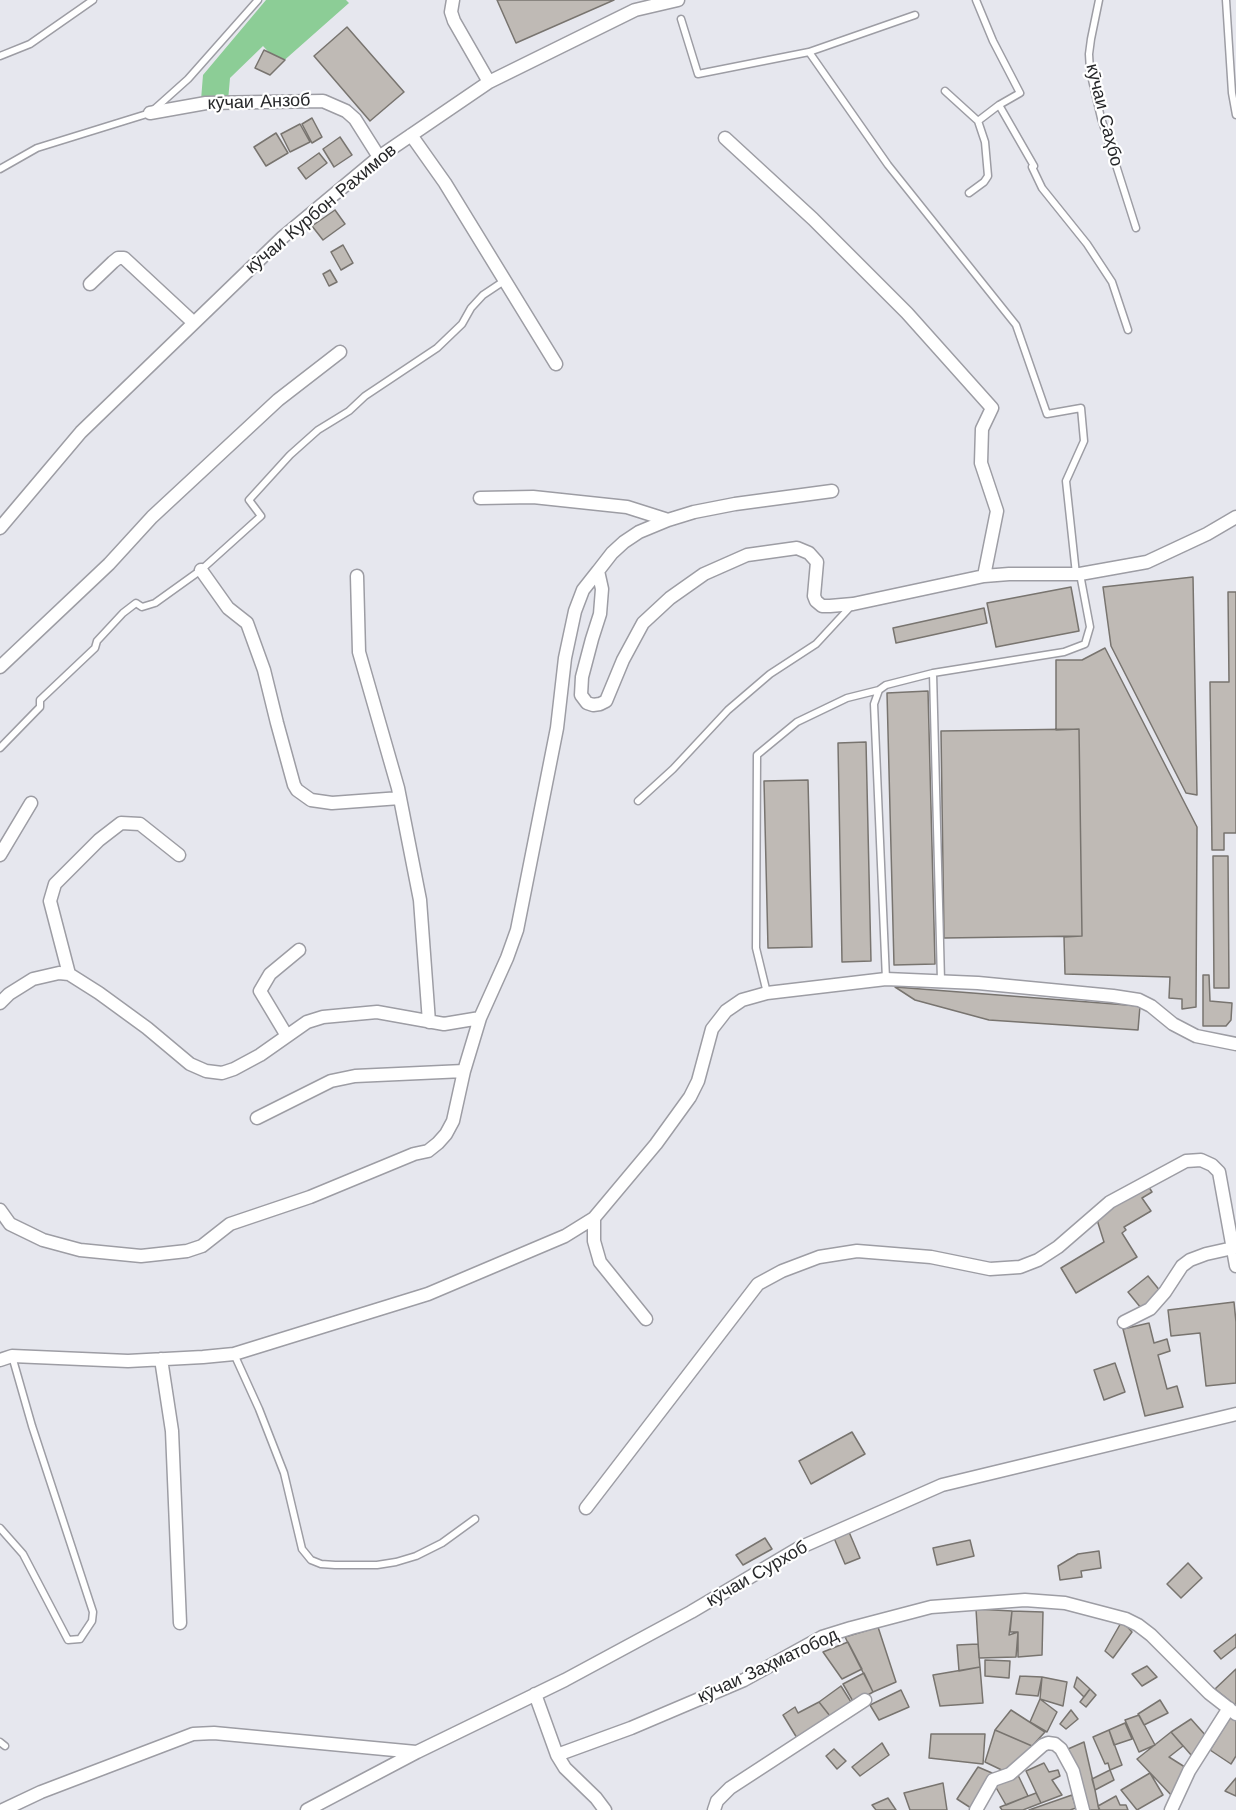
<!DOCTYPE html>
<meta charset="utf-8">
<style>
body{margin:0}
canvas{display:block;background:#e6e7ee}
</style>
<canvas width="1236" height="1810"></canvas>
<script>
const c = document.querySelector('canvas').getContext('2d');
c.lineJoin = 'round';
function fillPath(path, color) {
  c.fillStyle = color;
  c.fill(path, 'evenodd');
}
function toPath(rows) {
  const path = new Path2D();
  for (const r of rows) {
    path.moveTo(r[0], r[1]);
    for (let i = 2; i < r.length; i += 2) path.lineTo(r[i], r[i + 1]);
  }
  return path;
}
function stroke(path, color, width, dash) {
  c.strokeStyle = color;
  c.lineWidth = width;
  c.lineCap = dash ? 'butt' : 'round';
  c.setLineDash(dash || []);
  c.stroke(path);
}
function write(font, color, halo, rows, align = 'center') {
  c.font = font + ' "Work Sans",sans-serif';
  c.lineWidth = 4.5;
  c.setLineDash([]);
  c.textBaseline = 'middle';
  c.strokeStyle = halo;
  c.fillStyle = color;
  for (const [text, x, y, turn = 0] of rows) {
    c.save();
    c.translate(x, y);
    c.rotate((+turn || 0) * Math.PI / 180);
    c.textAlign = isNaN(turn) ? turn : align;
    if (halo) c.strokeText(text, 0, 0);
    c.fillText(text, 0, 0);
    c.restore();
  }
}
fillPath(toPath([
 [266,0,346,0,349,3,280,64,263,46,230,78,228,101,201,100,203,75]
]), '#8ccd96');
const building = toPath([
 [497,0,614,0,516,43,497,0],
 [347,27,404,92,370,121,314,56,347,27],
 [264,50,285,60,270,75,255,68,264,50],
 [312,118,322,137,312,143,302,124,312,118],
 [300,124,310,142,290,152,281,134,300,124],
 [276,133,288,153,266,166,254,147,276,133],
 [340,137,352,155,334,167,323,149,340,137],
 [319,153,327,163,306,179,298,168,319,153],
 [335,210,345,224,323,240,312,226,335,210],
 [343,245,353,263,341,270,331,252,343,245],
 [330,270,337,282,329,286,323,274,330,270],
 [1193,577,1197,795,1186,793,1111,646,1103,587,1193,577],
 [1071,587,1079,631,996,647,987,603,1071,587],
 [1228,592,1236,592,1236,833,1224,833,1224,850,1212,850,1210,682,1229,682,1228,592],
 [984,608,987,623,896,643,893,628,984,608],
 [1105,648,1197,827,1196,1007,1182,1009,1182,999,1169,998,1170,977,1065,974,1064,937,1082,936,1079,729,1056,730,1056,660,1082,660,1105,648],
 [928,691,935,964,894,965,887,693,928,691],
 [1079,729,1082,936,944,938,941,731,1079,729],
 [866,742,871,961,842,962,838,743,866,742],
 [808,780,812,947,768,948,764,781,808,780],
 [1213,856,1228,856,1229,988,1214,988,1213,856],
 [1203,975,1209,975,1210,1001,1232,1003,1231,1020,1226,1026,1203,1026,1203,975],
 [895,987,1140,1006,1138,1030,989,1020,915,1000,895,987],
 [1147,1184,1152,1192,1142,1198,1151,1211,1124,1227,1126,1230,1122,1233,1137,1257,1076,1293,1061,1268,1104,1242,1098,1223,1098,1213,1147,1184],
 [1148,1276,1161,1292,1141,1308,1128,1292,1148,1276],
 [1234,1302,1236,1322,1236,1383,1206,1386,1200,1333,1171,1336,1168,1310,1234,1302],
 [1149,1323,1154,1343,1167,1339,1170,1351,1158,1355,1167,1389,1177,1386,1183,1407,1145,1416,1123,1329,1149,1323],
 [1115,1363,1125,1392,1104,1400,1094,1370,1115,1363],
 [852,1432,865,1454,811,1484,799,1461,852,1432],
 [849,1532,860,1558,845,1564,834,1538,849,1532],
 [765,1538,772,1549,743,1565,736,1555,765,1538],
 [970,1540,974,1556,937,1565,933,1548,970,1540],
 [1099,1551,1101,1568,1081,1571,1082,1577,1060,1580,1058,1566,1078,1554,1099,1551],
 [1188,1563,1202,1578,1181,1598,1167,1584,1188,1563],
 [976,1609,1012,1611,1009,1635,1018,1632,1016,1657,979,1658,976,1609],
 [1012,1611,1043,1612,1042,1655,1018,1657,1018,1632,1010,1632,1012,1611],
 [1122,1621,1132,1632,1113,1658,1105,1651,1122,1621],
 [878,1627,896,1682,873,1692,845,1637,878,1627],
 [1236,1634,1236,1647,1221,1659,1214,1651,1236,1634],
 [848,1642,862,1669,842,1679,823,1652,848,1642],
 [978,1644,980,1667,959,1671,957,1645,978,1644],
 [985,1660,1010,1661,1009,1678,985,1676,985,1660],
 [1147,1666,1157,1677,1142,1686,1132,1674,1147,1666],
 [980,1667,983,1703,940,1706,933,1675,980,1667],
 [1236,1669,1236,1706,1215,1689,1236,1669],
 [864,1673,873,1692,854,1703,843,1684,864,1673],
 [1020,1676,1042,1677,1038,1696,1016,1694,1020,1676],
 [1042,1677,1067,1682,1063,1706,1040,1699,1042,1677],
 [1077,1677,1090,1689,1084,1697,1074,1687,1077,1677],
 [841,1686,851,1702,830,1716,819,1702,841,1686],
 [1090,1689,1096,1695,1086,1707,1080,1702,1090,1689],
 [901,1690,909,1707,879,1720,870,1705,901,1690],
 [1040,1699,1057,1712,1047,1732,1030,1722,1040,1699],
 [1160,1700,1168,1713,1144,1725,1138,1714,1160,1700],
 [819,1702,830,1716,797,1738,783,1715,795,1707,798,1713,819,1702],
 [1011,1710,1045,1732,1032,1746,995,1730,1011,1710],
 [1071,1710,1078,1719,1066,1729,1060,1724,1071,1710],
 [1139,1715,1155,1745,1139,1752,1125,1720,1139,1715],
 [1231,1716,1236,1720,1236,1756,1231,1764,1210,1750,1231,1716],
 [1191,1719,1207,1737,1192,1756,1171,1732,1191,1719],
 [1125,1723,1132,1739,1114,1745,1109,1730,1125,1723],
 [995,1730,1032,1746,1010,1774,985,1762,995,1730],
 [1109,1730,1122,1765,1110,1770,1108,1763,1105,1764,1093,1737,1109,1730],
 [1171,1732,1183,1746,1169,1757,1188,1769,1173,1797,1137,1759,1171,1732],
 [931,1734,985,1734,983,1764,929,1758,931,1734],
 [1084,1742,1095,1790,1099,1810,1086,1810,1068,1749,1084,1742],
 [882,1743,889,1755,860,1776,852,1767,882,1743],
 [834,1749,846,1761,837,1769,826,1756,834,1749],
 [1044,1763,1049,1772,1058,1770,1060,1776,1052,1780,1062,1795,1041,1803,1026,1771,1044,1763],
 [978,1767,992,1773,971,1808,957,1799,978,1767],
 [1110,1770,1114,1780,1095,1790,1092,1779,1110,1770],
 [1017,1773,1028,1796,1006,1805,994,1784,1017,1773],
 [1150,1773,1163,1795,1137,1810,1121,1790,1150,1773],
 [1236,1778,1236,1796,1225,1791,1236,1778],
 [943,1783,947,1810,910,1810,904,1793,943,1783],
 [1036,1793,1041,1803,1023,1810,1002,1810,1000,1807,1036,1793],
 [1072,1795,1076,1808,1070,1810,1029,1810,1072,1795],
 [1116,1796,1120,1805,1126,1805,1128,1810,1100,1810,1098,1806,1116,1796],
 [888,1798,896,1810,876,1810,872,1805,888,1798]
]);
fillPath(building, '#bfbab5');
stroke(building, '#78746f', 1.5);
const lane = toPath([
 [976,0,993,41,1020,93,999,105,1034,166,1032,167,1042,188,1087,244,1112,282,1128,330],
 [1099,0,1091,39,1089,54,1090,71,1101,118,1136,228],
 [1226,0,1232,93,1236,115],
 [681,19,698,74,809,52,888,165,1016,325,1047,414,1081,408,1084,441,1066,481,1076,574],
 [809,52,915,15],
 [0,56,30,44,93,0],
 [945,91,978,121,985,142,988,176,984,182,969,193],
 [978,121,999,105],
 [0,169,37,148,150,113,188,79,258,0],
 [933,673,941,981],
 [0,748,40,707,40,700,95,648,97,641,123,613,136,603,142,607,155,603,201,570,261,516,249,500,290,455,318,430,349,411,365,396,437,348,462,324,471,308,483,295,504,281],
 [638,801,673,769,728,710,770,674,816,644,853,604],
 [886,979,874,704,879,690,886,685,933,673,1064,652,1085,644,1090,627,1080,574],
 [767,993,756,948,757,755,797,722,847,698,879,690],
 [234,1354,259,1409,284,1473,302,1549,311,1560,321,1564,335,1565,377,1565,396,1562,416,1556,442,1543,475,1519],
 [0,1528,23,1554,68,1640,80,1639,92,1621,93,1612,32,1426,12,1356],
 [0,1742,5,1746]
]);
const street = toPath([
 [453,0,451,12,454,21,489,82],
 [150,113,206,103,323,101,346,111,355,119,379,157],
 [411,135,445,183,556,364],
 [725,138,813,219,907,313,992,408,982,429,981,463,997,511,984,576],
 [90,284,113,262,118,258,124,258,194,323],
 [480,498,533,497,627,507,668,520],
 [0,528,81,432,283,237,379,157,489,82,635,10,678,0],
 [201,570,228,608,247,623,264,670,277,723,294,785,297,790,311,800,332,803,400,798],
 [598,571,612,553,624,542,639,532,668,520,694,512,735,504,832,491],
 [357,576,359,652,398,788,420,900,429,1022],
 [0,667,109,564,152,517,278,400,340,352],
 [0,855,31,803],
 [69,974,50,901,55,884,99,840,121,823,140,824,179,855],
 [0,1003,9,994,33,979,59,973,69,974,99,993,147,1028,190,1064,206,1071,222,1073,234,1069,260,1055,307,1022,323,1017,377,1012,444,1024,480,1018,507,958,517,930,557,728,565,658,575,611,583,590,598,571,602,589,600,614,592,639,582,677,581,695,587,703,593,705,600,704,606,701,623,660,643,623,670,598,704,574,747,555,797,548,809,553,817,562,814,596,816,601,822,606,830,606,853,604,984,576,1009,574,1080,574,1147,562,1207,534,1236,517],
 [287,1036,260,991,270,974,299,950],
 [257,1118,331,1081,355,1076,464,1071],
 [0,1210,10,1224,43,1240,80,1250,141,1256,187,1251,202,1246,230,1224,310,1197,414,1154,428,1151,438,1143,446,1134,453,1121,464,1071,480,1018],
 [594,1218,594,1241,600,1262,646,1319],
 [1124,1322,1150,1309,1165,1292,1182,1266,1190,1260,1206,1254,1233,1248],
 [161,1359,172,1431,180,1623],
 [0,1360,12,1356,128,1361,203,1357,234,1354,428,1294,565,1236,594,1218,656,1144,690,1097,698,1081,712,1029,726,1011,742,1000,767,993,886,979,978,983,1113,996,1139,1000,1151,1006,1173,1024,1196,1036,1236,1044],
 [586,1508,758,1284,782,1271,819,1257,857,1251,931,1257,990,1269,1020,1267,1038,1260,1058,1247,1110,1202,1186,1161,1201,1160,1212,1165,1219,1172,1236,1266],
 [535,1694,557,1755,565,1768,596,1798,605,1810],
 [557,1755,631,1728,744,1680,822,1637,851,1628,931,1607,1025,1600,1065,1603,1126,1619,1138,1625,1151,1635,1209,1693,1236,1714],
 [3,1810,41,1792,193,1734,214,1733,416,1752],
 [307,1810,417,1752,565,1680,691,1612,799,1548,942,1485,1236,1414],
 [714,1810,717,1801,730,1788,865,1700],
 [976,1810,993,1780,1010,1774,1043,1745,1048,1743,1055,1744,1061,1749,1073,1771,1083,1810],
 [1171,1810,1189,1771,1229,1708]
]);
stroke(lane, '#9d9da4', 9);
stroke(street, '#9d9da4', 15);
stroke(lane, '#fff', 6);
stroke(street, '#fff', 12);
write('18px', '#262729', '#fff', [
 ["кӯчаи Анзоб",259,102,-2],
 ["кӯчаи Саҳбо",1104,115,76],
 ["кӯчаи Курбон Рахимов",321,209,-40],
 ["кӯчаи Сурхоб",757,1574,-30],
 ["кӯчаи Заҳматобод",768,1666,-25]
]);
</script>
